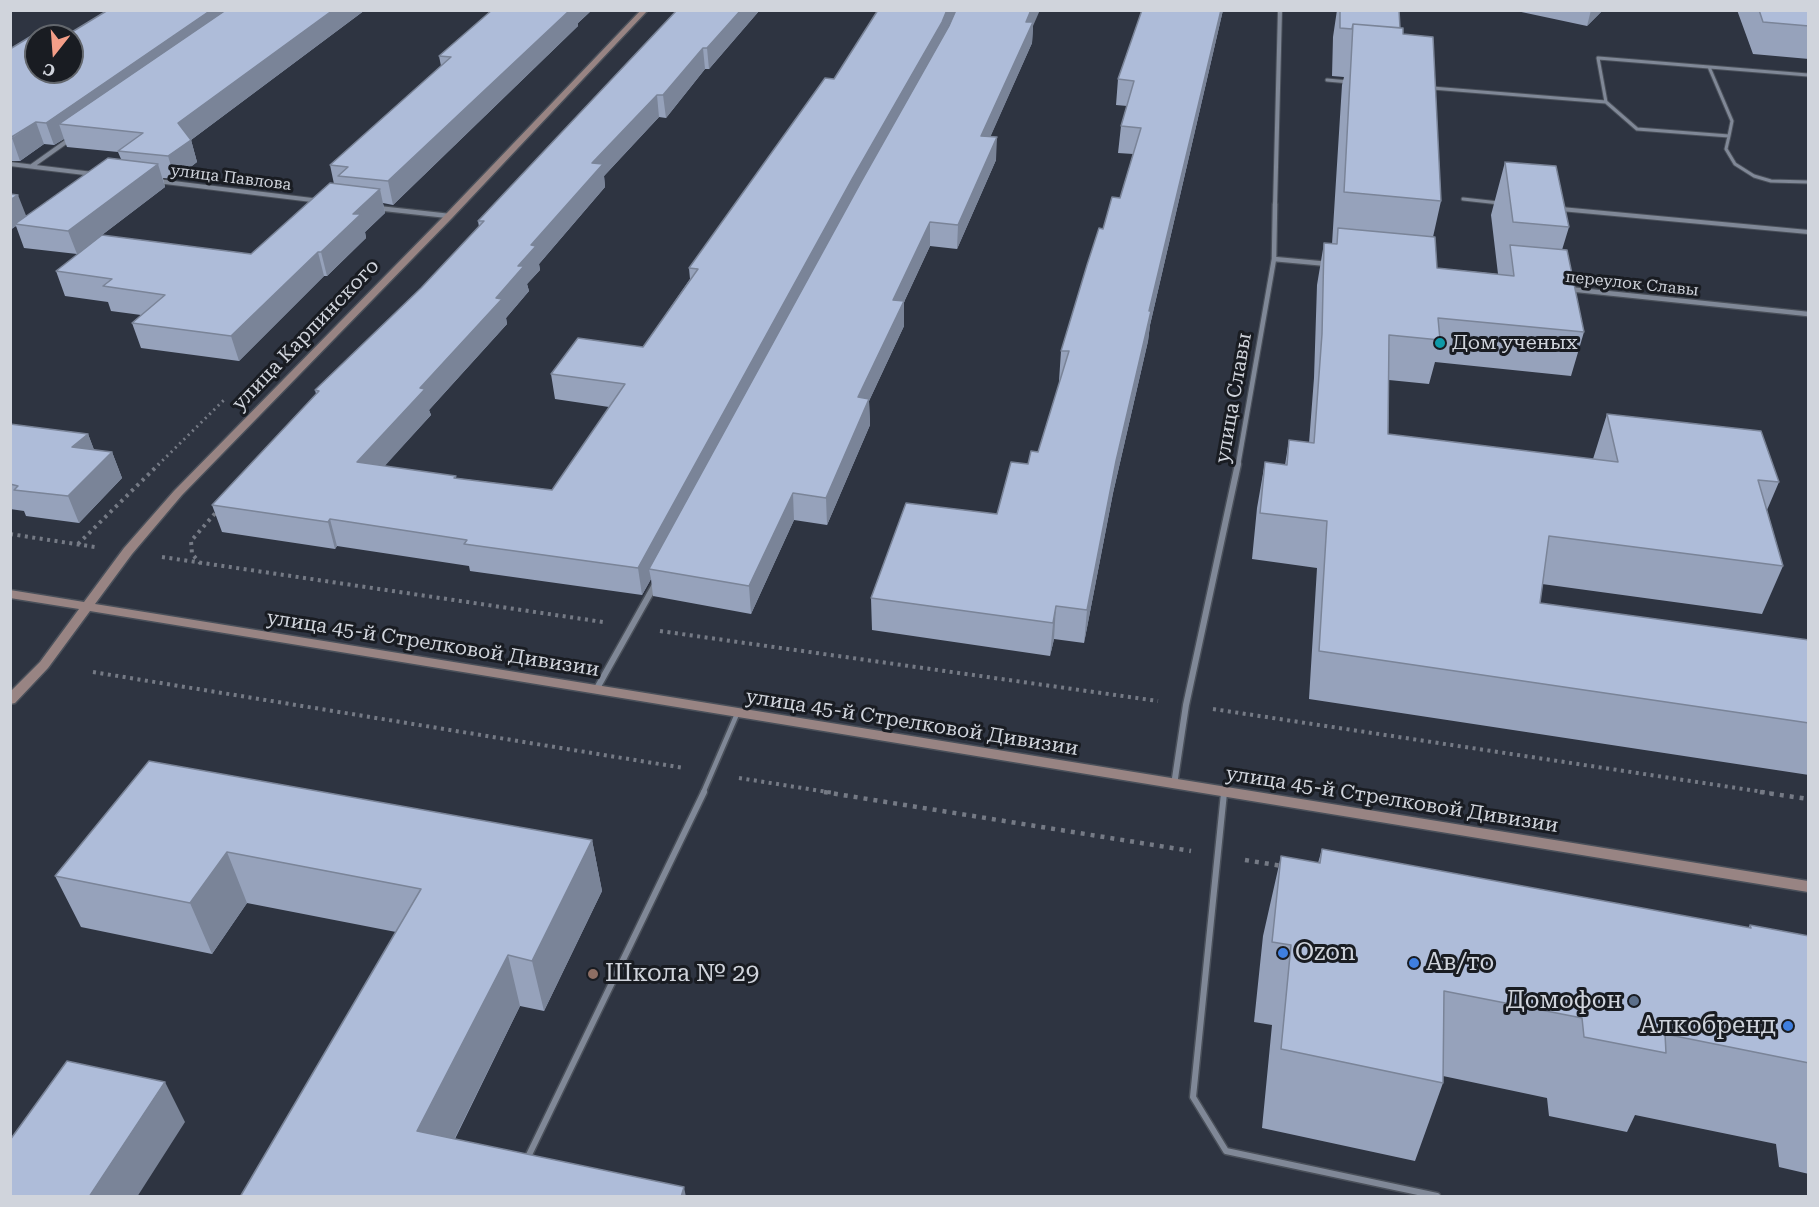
<!DOCTYPE html>
<meta charset="utf-8">
<style>
body{margin:0}
#map{position:relative;width:1819px;height:1207px;overflow:hidden;background:#2e3441;font-family:"Roboto Serif",serif}
canvas{display:block}
.frame{position:absolute;inset:0;border:12px solid #d0d4dc;pointer-events:none}
.north{position:absolute;left:24px;top:24px;width:60px;height:60px;box-sizing:border-box;background:#191c22;border:2px solid #62666c;border-radius:50%;rotate:197deg;font-size:16px;font-weight:700;line-height:24px;text-align:center;color:#d0d4dc}
.north::after{content:'';display:block;margin:auto;width:21px;height:27px;background:#f49e88;clip-path:polygon(50% 0,100% 100%,50% 72%,0 100%)}
</style>
<div id="map">
<canvas width="1819" height="1207"></canvas>
<div class="frame"></div>
<div class="north">С</div>
</div>
<script>
const c = document.querySelector('canvas').getContext('2d');
c.lineJoin = 'round';
function toPath(rows) {
  const path = new Path2D();
  for (const r of rows) {
    path.moveTo(r[0], r[1]);
    for (let i = 2; i < r.length; i += 2) path.lineTo(r[i], r[i + 1]);
  }
  return path;
}
function stroke(path, color, width, dash) {
  c.strokeStyle = color;
  c.lineWidth = width;
  c.lineCap = dash ? 'butt' : 'round';
  c.setLineDash(dash || []);
  c.stroke(path);
}
function fillPath(path, color) {
  c.fillStyle = color;
  c.fill(path, 'evenodd');
}
function write(font, color, halo, rows, align = 'center') {
  c.font = font + ' "Roboto Serif",serif';
  c.lineWidth = 6;
  c.setLineDash([]);
  c.textBaseline = 'middle';
  c.strokeStyle = halo;
  c.fillStyle = color;
  for (const [text, x, y, turn = 0] of rows) {
    c.save();
    c.translate(x, y);
    c.rotate((+turn || 0) * Math.PI / 180);
    c.textAlign = isNaN(turn) ? turn : align;
    if (halo) c.strokeText(text, 0, 0);
    c.fillText(text, 0, 0);
    c.restore();
  }
}
const laneFar3 = toPath([
 [1709,67,1732,121,1729,136],
 [1808,75,1598,58,1606,102,1637,129,1729,136,1726,149,1735,164,1754,176,1771,181,1808,182],
 [1327,80,1349,82],
 [1432,88,1606,102],
 [1463,199,1499,203]
]);
const laneFar2 = toPath([
 [1561,209,1808,232]
]);
const laneFar1 = toPath([
 [703,793,737,714]
]);
const lane = toPath([
 [1224,793,1193,1097,1226,1151,1437,1196],
 [527,1159,704,792]
]);
const streetFar2 = toPath([
 [10,164,93,174],
 [32,166,70,139],
 [157,181,320,201],
 [1275,206,1280,10]
]);
const streetFar1 = toPath([
 [377,208,449,216],
 [1274,259,1328,264],
 [1568,289,1808,314],
 [1238,465,1274,259,1275,204]
]);
const street = toPath([
 [596,690,656,583],
 [1174,785,1186,705,1238,464]
]);
const secondary = toPath([
 [641,10,648,10,452,218,182,495,132,554,95,604,1808,881,1808,892,90,611,48,668,15,703,10,704,10,692,40,662,79,609,10,598,10,590,84,602,124,548,174,491,446,214,641,10]
]);
stroke(laneFar3, '#4a505a', 5);
stroke(laneFar2, '#4a505a', 6);
stroke(laneFar1, '#4a505a', 8);
stroke(lane, '#4a505a', 9);
stroke(streetFar2, '#4a505a', 6);
stroke(streetFar1, '#4a505a', 7);
stroke(street, '#4a505a', 9);
stroke(secondary, '#4a505a', 3);
stroke(toPath([
 [158,465,225,399]
]), '#757a85', 3, [2, 4]);
stroke(toPath([
 [10,534,95,547],
 [78,544,159,464],
 [162,557,603,622],
 [201,564,192,554,191,541,218,510],
 [660,631,1158,701],
 [93,672,684,768],
 [1213,709,1770,793],
 [739,778,834,793]
]), '#757a85', 4, [3, 4.5]);
stroke(toPath([
 [824,792,1191,851],
 [1760,792,1808,799],
 [1245,860,1282,866]
]), '#757a85', 4.5, [4, 6]);
stroke(laneFar3, '#808897', 3);
stroke(laneFar2, '#808897', 4);
stroke(laneFar1, '#808897', 4.5);
stroke(lane, '#808897', 6);
stroke(streetFar2, '#808897', 4);
stroke(streetFar1, '#808897', 4.5);
stroke(street, '#808897', 6);
fillPath(secondary, '#988483');
fillPath(toPath([
 [108,10,365,10,191,140,197,162,175,179,163,178,165,187,77,254,24,248,16,226,10,230,10,194,26,216,121,159,118,152,67,147,64,139,54,145,44,144,20,161,10,161,10,49,67,35],
 [492,10,592,10,578,23,578,26,393,205,383,203,385,213,365,232,366,238,327,276,324,276,239,361,141,348,132,323,141,315,111,311,108,302,65,296,56,271,251,254,334,184,330,165,441,66,439,56],
 [1142,10,1223,10,1150,325,1148,341,1113,493,1084,643,1054,639,1050,656,872,630,871,598,997,514,1028,464,1038,452,1060,381,1059,381,1061,351,1103,229,1120,198,1133,154,1118,153,1121,126,1127,106,1116,105,1118,79],
 [1337,10,1399,10,1400,28,1403,34,1441,201,1433,237,1437,268,1498,274,1491,215,1505,162,1569,227,1562,250,1584,332,1571,376,1435,362,1429,384,1389,380,1388,434,1593,459,1607,414,1779,482,1767,510,1783,566,1762,614,1542,584,1540,603,1809,640,1809,775,1309,699,1317,568,1252,559,1257,508,1265,462,1285,465,1289,440,1309,443,1314,378,1317,285,1324,243,1332,244,1342,85,1344,77,1332,76,1333,37],
 [1512,10,1603,10,1587,26],
 [1737,10,1809,10,1809,59,1753,54],
 [759,11,709,69,705,69,666,118,659,117,604,176,605,187,539,264,540,270,527,284,529,291,506,318,507,324,429,410,431,415,384,466,456,476,456,478,552,490,609,407,555,399,551,374,643,347,690,279,689,268,834,79,1033,26,1032,43,990,137,996,160,957,249,930,246,904,302,904,326,869,401,870,425,827,525,794,520,751,614,653,596,651,579,642,595,470,571,469,566,337,546,335,549,222,532,212,505,316,394,315,390,421,288,479,227,478,221,664,25],
 [10,424,88,434,94,450,112,452,122,478,79,523,26,516,24,511,10,509],
 [149,761,592,840,602,891,544,1011,520,1006,455,1139,240,1197,396,932,247,903,212,954,81,927,55,876],
 [1322,849,1748,928,1750,925,1809,936,1809,1174,1779,1167,1776,1144,1635,1115,1627,1132,1549,1116,1547,1098,1443,1076,1443,1083,1415,1161,1262,1128,1272,1025,1254,1022,1263,936,1281,856,1318,863]
]), '#96a2bb');
fillPath(toPath([
 [211,10,246,10,59,124,64,139,54,145,46,123],
 [333,10,365,10,191,140,197,162,175,179,168,156,178,123],
 [570,10,592,10,578,23,578,26,393,205,388,181],
 [741,10,759,11,709,69,707,48],
 [947,10,956,10,941,43,649,569,651,579,642,595,638,568,852,179],
 [1031,10,1040,10,1033,26,1032,43,981,158,981,136,1026,22],
 [1221,10,1223,10,1150,325,1148,341,1113,493,1084,643,1087,610,1116,461,1149,311],
 [1591,10,1603,10,1587,26],
 [703,48,705,69,666,118,663,95],
 [657,95,659,117,604,176,605,187,539,264,540,270,527,284,529,291,506,318,507,324,429,410,431,415,364,489,357,462,496,298,531,245,592,163],
 [36,122,44,144,20,161,12,138],
 [997,137,996,160,957,249,958,225],
 [158,164,165,187,77,254,68,231],
 [380,189,385,213,365,232,366,238,327,276,321,252,353,214],
 [18,195,27,218,15,224,16,226,10,230,10,200],
 [930,222,930,246,904,302,904,326,869,401,870,425,827,525,826,498,858,397,893,300],
 [318,252,324,276,239,361,231,336],
 [88,434,98,460,72,447],
 [112,452,122,478,79,523,68,496],
 [793,493,794,520,751,614,749,586],
 [330,519,337,546,335,549,328,522],
 [1056,606,1054,639,1050,656,1053,623],
 [592,840,602,891,544,1011,532,961],
 [227,852,247,903,212,954,190,903],
 [508,955,520,1006,434,1180,417,1131],
 [165,1082,185,1122,137,1197,89,1197],
 [684,1187,686,1197,681,1197]
]), '#7a8498');
const building = toPath([
 [108,10,211,10,46,123,36,122,10,138,10,49,38,32,67,35,108,10],
 [36,36,72,36,72,72,36,72,36,36],
 [226,10,333,10,178,123,191,140,168,156,118,151,143,133,59,124,226,10],
 [492,10,570,10,388,181,338,176,348,167,330,165,451,57,439,56,492,10],
 [677,10,741,10,707,48,703,48,663,95,657,95,592,163,603,164,531,245,536,246,518,266,524,266,496,298,502,299,420,388,425,389,357,462,456,476,454,478,552,490,625,384,551,374,578,338,643,347,698,269,689,268,825,78,834,79,878,10,947,10,942,22,852,179,638,568,464,544,467,540,330,519,328,522,212,505,319,391,315,390,421,288,484,221,478,221,677,10],
 [956,10,1031,10,1026,22,1033,22,981,136,997,137,958,225,930,222,893,300,904,301,858,397,869,399,826,498,793,493,749,586,649,569,861,182,949,26,956,10],
 [1142,10,1221,10,1149,311,1151,311,1116,461,1087,610,1056,606,1053,623,871,598,906,503,997,514,1011,462,1028,464,1031,451,1038,452,1069,351,1061,351,1087,265,1099,228,1103,229,1112,197,1120,198,1141,128,1121,126,1134,81,1118,79,1142,10],
 [1340,10,1399,10,1400,28,1353,24,1352,29,1340,28,1340,10],
 [1759,10,1809,10,1809,26,1763,22,1759,10],
 [1353,24,1403,28,1403,34,1433,37,1441,201,1344,192,1353,24],
 [108,158,158,164,68,231,15,224,108,158],
 [1505,162,1556,166,1569,227,1513,222,1505,162],
 [330,183,380,189,353,214,361,214,321,252,318,252,231,336,132,323,165,295,103,286,112,279,56,271,102,235,251,254,330,183],
 [10,194,18,195,10,200,10,194],
 [1338,228,1435,237,1437,268,1514,276,1510,245,1567,250,1584,332,1438,318,1440,340,1389,335,1388,434,1618,462,1607,414,1761,431,1779,482,1758,480,1783,566,1549,536,1540,603,1809,640,1809,723,1319,651,1327,521,1260,513,1265,462,1287,465,1289,440,1314,443,1322,334,1324,243,1337,244,1338,228],
 [10,424,88,434,72,447,112,452,68,496,14,490,18,486,10,484,10,424],
 [149,761,592,840,532,961,508,955,417,1131,684,1187,681,1197,240,1197,421,889,227,852,190,903,55,876,149,761],
 [1322,849,1751,928,1750,925,1809,936,1809,1063,1665,1034,1666,1053,1584,1037,1582,1018,1444,991,1443,1083,1281,1049,1291,945,1272,942,1281,856,1320,863,1322,849],
 [67,1061,165,1082,89,1197,10,1197,10,1140,67,1061]
]);
fillPath(building, '#aebcd9');
stroke(building, '#7a8498', 1.5);
for (const [x, y, r, color] of [
 [1440,343,6,"#0f9aa8"],
 [1283,953,6,"#3f7fe0"],
 [1414,963,6,"#3f7fe0"],
 [593,974,6,"#8d6e63"],
 [1634,1001,6,"#5c6f8a"],
 [1788,1026,6,"#3f7fe0"]
]) {
  const dot = new Path2D();
  dot.arc(x, y, r, 0, 2 * Math.PI);
  c.fillStyle = color;
  c.fill(dot);
  stroke(dot, '#191c22', 2);
}
write('16px', '#d0d4dc', '#191c22', [
 ["улица Павлова",231,178,7],
 ["переулок Славы",1632,284,6]
]);
write('20px', '#d0d4dc', '#191c22', [
 ["улица Карпинского",306,335,-46],
 ["улица Славы",1234,398,-80],
 ["улица 45-й Стрелковой Дивизии",433,644,9],
 ["улица 45-й Стрелковой Дивизии",912,723,9],
 ["улица 45-й Стрелковой Дивизии",1392,800,9]
]);
write('20px', '#d0d4dc', '#191c22', [
 ["Дом ученых",1452,343]
], 'left');
write('24px', '#d0d4dc', '#191c22', [
 ["Ozon",1295,953],
 ["Ав/то",1426,963],
 ["Школа № 29",605,974],
 ["Домофон",1622,1001,"right"],
 ["Алкобренд",1776,1026,"right"]
], 'left');
</script>
